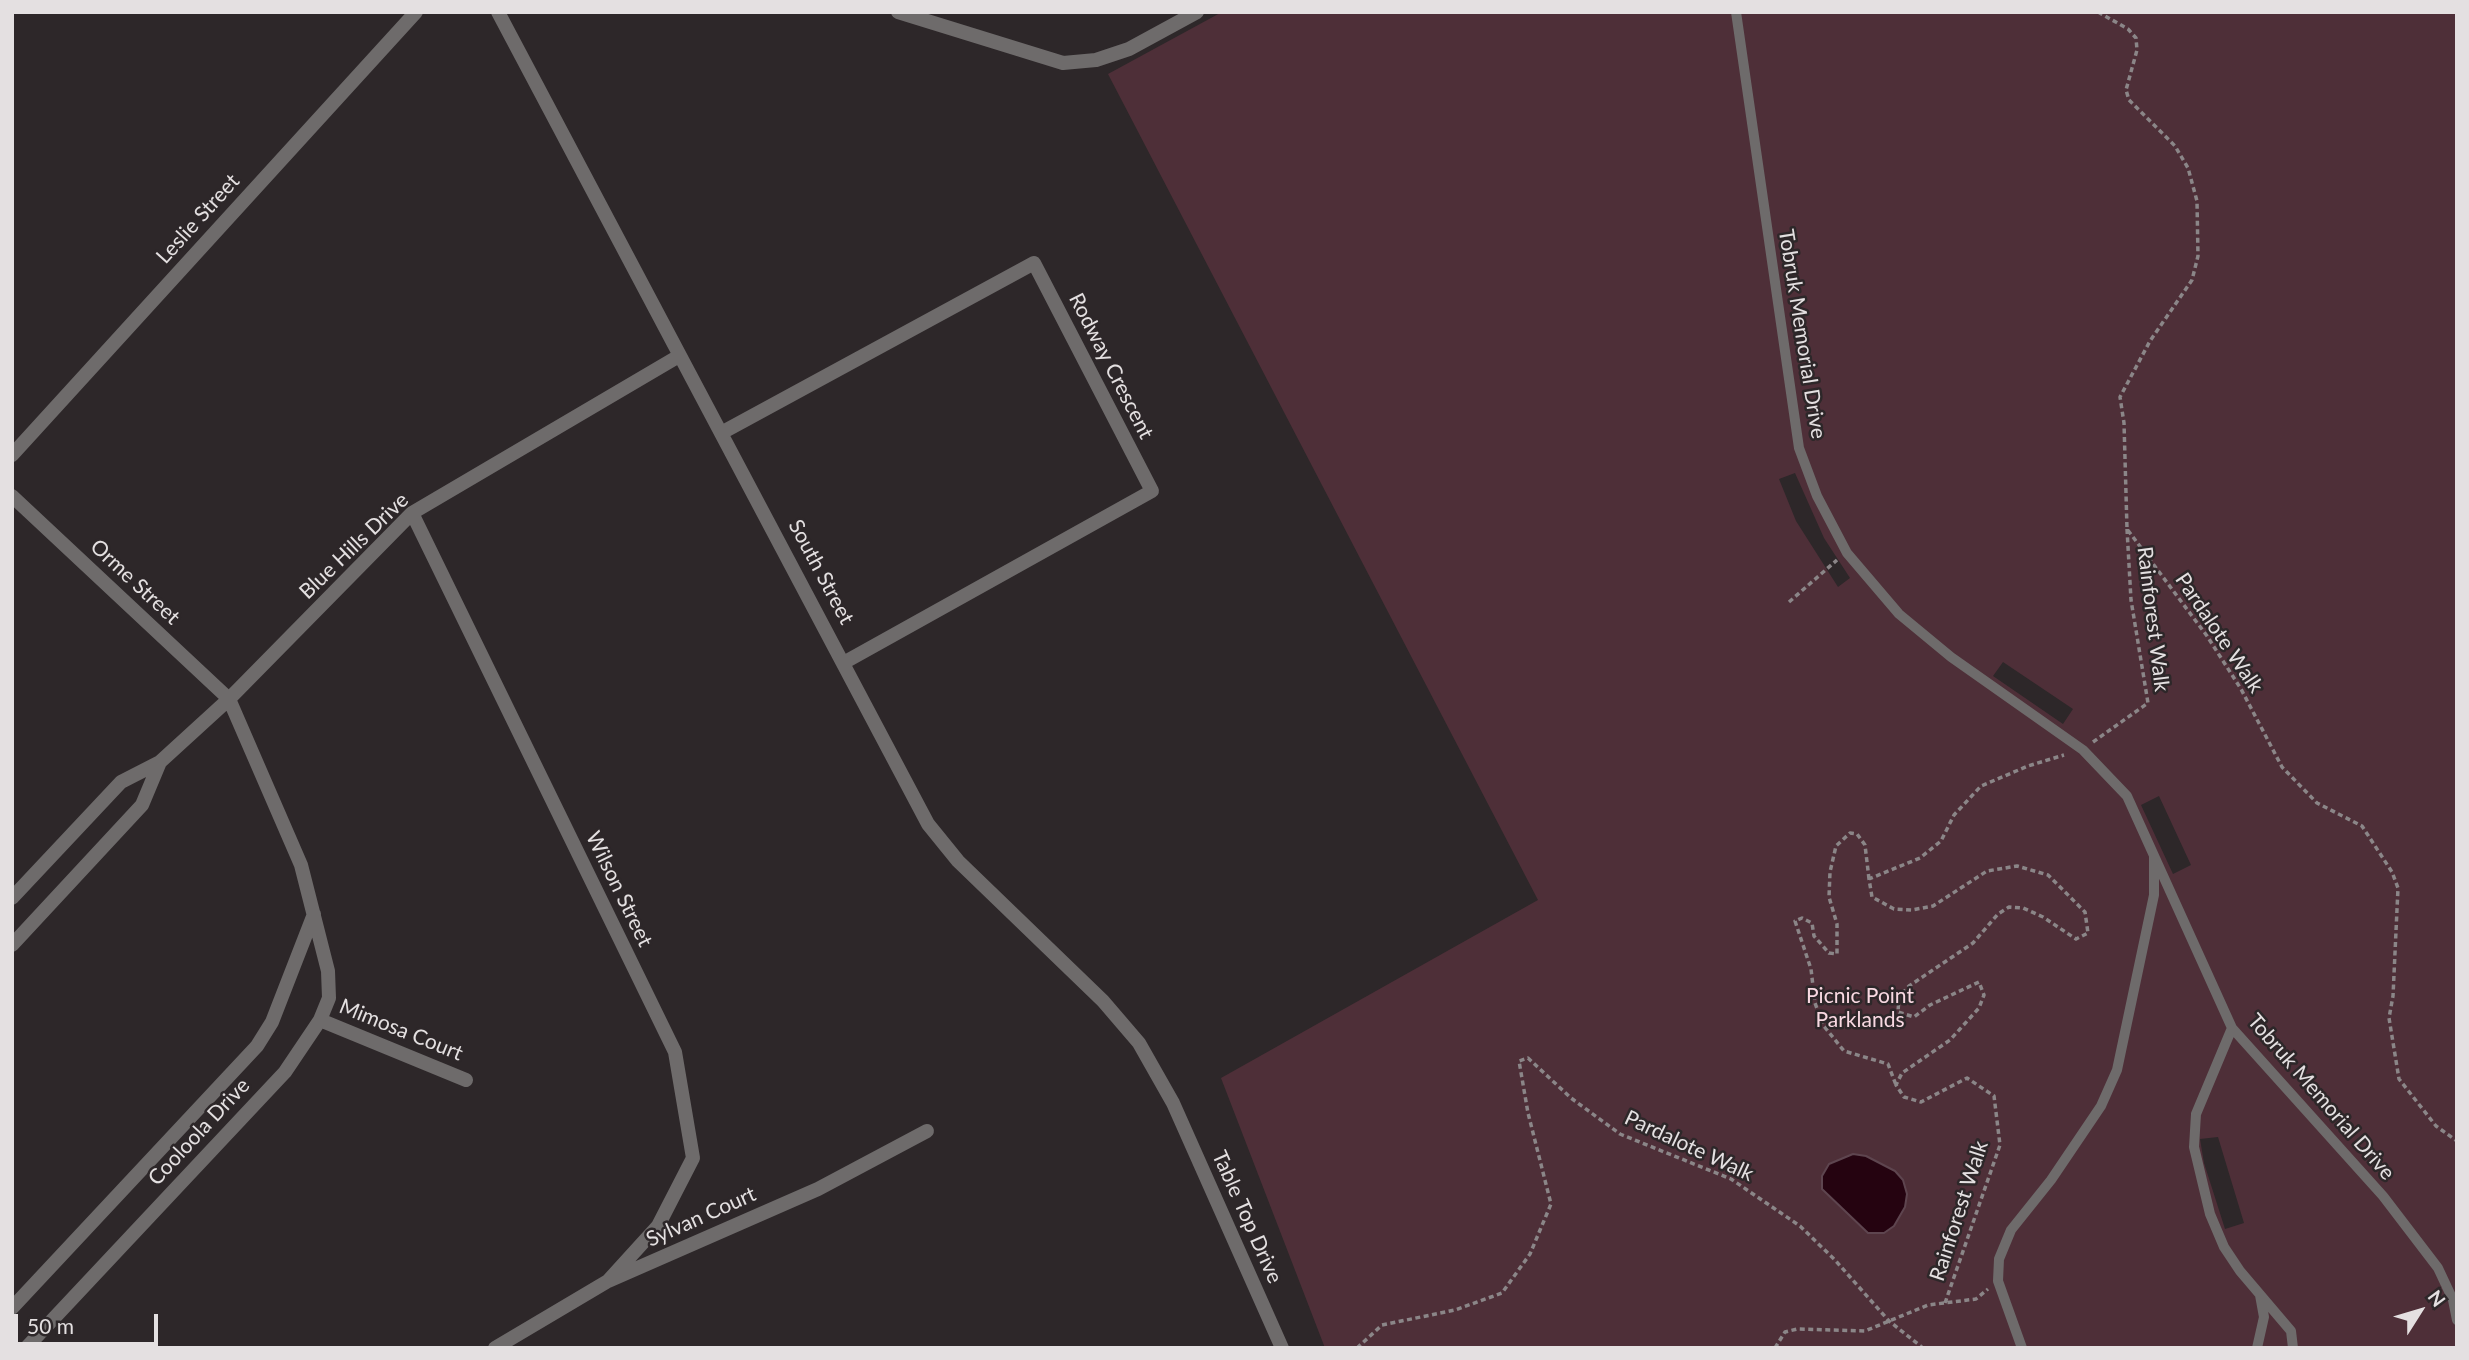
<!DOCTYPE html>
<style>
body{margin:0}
#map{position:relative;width:2469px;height:1360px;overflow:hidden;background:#2d2729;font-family:Lato,sans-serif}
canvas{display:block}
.frame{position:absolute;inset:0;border:14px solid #e4e0e1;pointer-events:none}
.north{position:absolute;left:2385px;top:1276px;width:70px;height:70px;-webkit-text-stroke:5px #2d2729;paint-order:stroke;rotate:53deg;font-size:19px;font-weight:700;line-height:28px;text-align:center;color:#e4e0e1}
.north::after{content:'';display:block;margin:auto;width:24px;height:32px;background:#e4e0e1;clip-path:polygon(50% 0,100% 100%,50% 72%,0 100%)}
.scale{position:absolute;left:14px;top:1314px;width:144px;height:32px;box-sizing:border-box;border:4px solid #e4e0e1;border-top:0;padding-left:9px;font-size:21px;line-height:24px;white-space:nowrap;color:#e4e0e1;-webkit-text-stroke:5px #2d2729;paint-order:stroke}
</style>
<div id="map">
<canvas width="2469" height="1360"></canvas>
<div class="frame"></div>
<div class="north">N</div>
<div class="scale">50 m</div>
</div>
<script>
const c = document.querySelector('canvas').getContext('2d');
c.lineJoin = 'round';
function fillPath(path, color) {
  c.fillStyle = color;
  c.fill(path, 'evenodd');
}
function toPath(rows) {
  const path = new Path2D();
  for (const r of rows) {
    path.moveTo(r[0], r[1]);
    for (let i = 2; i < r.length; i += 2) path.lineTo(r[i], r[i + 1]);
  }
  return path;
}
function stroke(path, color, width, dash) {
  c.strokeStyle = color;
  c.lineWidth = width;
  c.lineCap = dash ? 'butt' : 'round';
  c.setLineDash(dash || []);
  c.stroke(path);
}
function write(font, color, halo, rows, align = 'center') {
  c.font = font + ' Lato,sans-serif';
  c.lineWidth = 5;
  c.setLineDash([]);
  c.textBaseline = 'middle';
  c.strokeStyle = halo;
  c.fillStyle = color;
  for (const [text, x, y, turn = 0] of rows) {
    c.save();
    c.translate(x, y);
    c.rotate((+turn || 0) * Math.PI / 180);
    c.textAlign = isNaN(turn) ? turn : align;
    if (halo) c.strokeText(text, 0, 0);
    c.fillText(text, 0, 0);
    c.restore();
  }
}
fillPath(toPath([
 [1222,12,2457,12,2457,1348,1325,1348,1221,1078,1538,900,1108,74],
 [1795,473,1824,538,1850,578,1838,587,1796,521,1779,479],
 [2003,662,2073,709,2063,724,1993,676],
 [2159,796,2191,865,2173,874,2141,805],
 [2218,1137,2244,1223,2225,1229,2204,1163,2200,1139]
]), '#4e2f38');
const water = toPath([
 [1853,1154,1866,1156,1895,1171,1903,1180,1907,1194,1905,1207,1894,1226,1884,1233,1868,1233,1822,1189,1822,1176,1829,1164,1853,1154]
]);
fillPath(water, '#250310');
stroke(water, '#5e454f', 2);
stroke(toPath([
 [2098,12,2128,29,2136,38,2137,50,2126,90,2129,100,2175,146,2188,168,2197,201,2198,256,2192,280,2150,341,2120,397,2124,423,2127,529,2207,636,2241,689,2282,767,2317,803,2362,826,2392,872,2398,888,2393,996,2389,1018,2399,1079,2436,1126,2457,1141],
 [1789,602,1837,560],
 [2093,742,2148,703,2131,600,2127,529],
 [1869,879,1865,845,1857,834,1850,833,1836,846,1830,872,1829,897,1837,924,1837,954,1829,953,1814,936,1812,923,1802,918,1795,921,1811,969,1815,1003,1823,1025,1844,1051,1888,1064,1896,1085],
 [2457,1185,2457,1215],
 [1945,1303,2000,1145,1994,1096,1967,1078,1921,1102,1904,1097,1896,1085,1902,1073,1950,1040,1979,1008,1984,995,1979,982,1930,1005,1914,1017,1898,1012,1899,997,1909,986,1973,943,1998,914,2009,907,2023,908,2043,917,2076,939,2088,933,2085,912,2048,875,2017,866,1987,871,1933,906,1912,910,1894,909,1872,897,1869,879,1920,858,1941,841,1954,815,1981,786,2028,766,2064,755],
 [1357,1348,1382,1325,1455,1310,1502,1293,1530,1254,1551,1204,1528,1113,1519,1061,1528,1058,1571,1098,1620,1134,1731,1179,1800,1226,1835,1260,1889,1321,1923,1348],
 [1775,1348,1785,1332,1797,1329,1865,1331,1928,1305,1976,1299,1988,1289]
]), '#8b8688', 3.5, [5, 3.5]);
stroke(toPath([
 [1736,12,1799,448,1817,496,1847,553,1899,614,1951,657,2083,750,2127,796,2232,1028,2383,1196,2438,1268,2453,1300,2457,1320],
 [2232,1028,2196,1114,2194,1147,2210,1214,2224,1247,2240,1271,2291,1331,2293,1348],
 [2022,1348,1998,1281,1999,1259,2011,1230,2051,1180,2101,1106,2117,1070,2154,895,2154,857],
 [2257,1348,2264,1317,2260,1295]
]), '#6e6b6b', 10);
stroke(toPath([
 [498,12,928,824,958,861,1103,1001,1139,1043,1173,1103,1282,1348],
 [898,12,1063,63,1096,60,1129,49,1197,12],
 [723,432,1034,263,1152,491,845,662],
 [12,455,416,12],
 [12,496,229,699,301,865,328,971,329,998,320,1020,285,1072,26,1348],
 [412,513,675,1052,693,1158,658,1226,608,1281],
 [12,898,121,782,160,762,229,699,412,513,679,356],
 [12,945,142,805,160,762],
 [320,1020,466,1080],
 [12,1308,257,1046,272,1022,314,914],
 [495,1348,608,1281,818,1189,927,1131]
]), '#6e6b6b', 14);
write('21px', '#e4e0e1', '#2d2729', [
 ["Leslie Street",198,219,-48],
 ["Tobruk Memorial Drive",1802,334,81],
 ["Rodway Crescent",1111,366,63],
 ["Blue Hills Drive",354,546,-44],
 ["South Street",821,572,62],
 ["Orme Street",135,582,43],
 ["Rainforest Walk",2153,619,83],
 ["Pardalote Walk",2219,633,56],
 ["Wilson Street",619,889,64],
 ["Mimosa Court",401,1030,22],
 ["Tobruk Memorial Drive",2321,1097,49],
 ["Cooloola Drive",199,1132,-47],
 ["Pardalote Walk",1689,1146,25],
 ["Rainforest Walk",1959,1211,-72],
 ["Sylvan Court",701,1217,-24],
 ["Table Top Drive",1247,1217,66]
]);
write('21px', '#f9d9e2', '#2d2729', [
 ["Picnic Point",1860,996],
 ["Parklands",1860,1020]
]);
</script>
